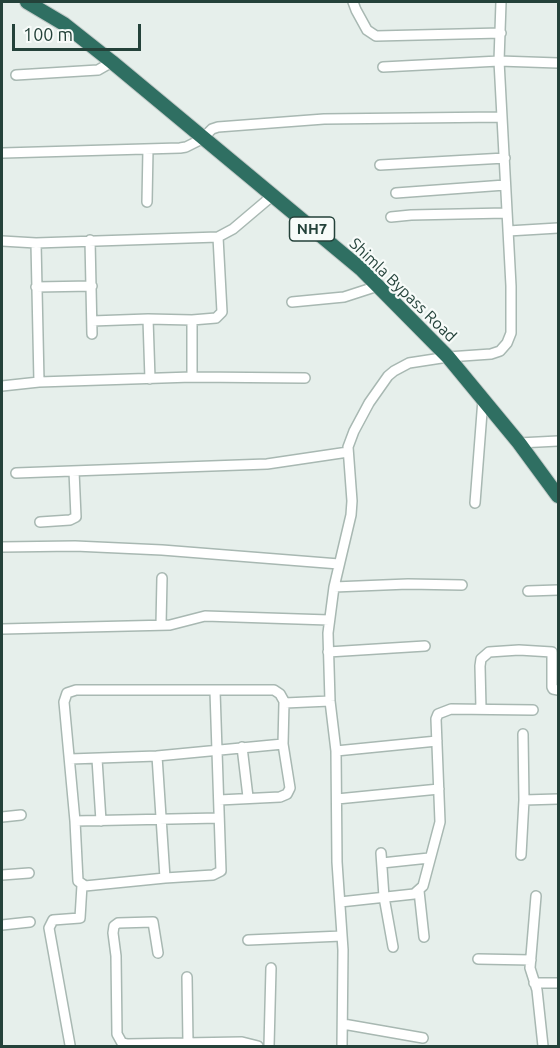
<!DOCTYPE html>
<style>
body{margin:0}
#map{position:relative;width:560px;height:1048px;overflow:hidden;background:#e6efeb;font-family:Ubuntu,sans-serif}
canvas{display:block}
.frame{position:absolute;inset:0;border:3px solid #24423a;pointer-events:none}
.scale{position:absolute;left:12px;top:24px;width:129px;height:27px;box-sizing:border-box;border:3px solid #24423a;border-top:0;padding-left:8px;font-size:18px;line-height:21px;white-space:nowrap;color:#24423a;-webkit-text-stroke:4px #f7fbf9;paint-order:stroke}
</style>
<div id="map">
<canvas width="560" height="1048"></canvas>
<div class="frame"></div>
<div class="scale">100 m</div>
</div>
<script>
const c = document.querySelector('canvas').getContext('2d');
c.lineJoin = 'round';
function toPath(rows) {
  const path = new Path2D();
  for (const r of rows) {
    path.moveTo(r[0], r[1]);
    for (let i = 2; i < r.length; i += 2) path.lineTo(r[i], r[i + 1]);
  }
  return path;
}
function stroke(path, color, width, dash) {
  c.strokeStyle = color;
  c.lineWidth = width;
  c.lineCap = dash ? 'butt' : 'round';
  c.setLineDash(dash || []);
  c.stroke(path);
}
function write(font, color, halo, rows, align = 'center') {
  c.font = font + ' Ubuntu,sans-serif';
  c.lineWidth = 4.5;
  c.setLineDash([]);
  c.textBaseline = 'middle';
  c.strokeStyle = halo;
  c.fillStyle = color;
  for (const [text, x, y, turn = 0] of rows) {
    c.save();
    c.translate(x, y);
    c.rotate((+turn || 0) * Math.PI / 180);
    c.textAlign = isNaN(turn) ? turn : align;
    if (halo) c.strokeText(text, 0, 0);
    c.fillText(text, 0, 0);
    c.restore();
  }
}
const minor = toPath([
 [353,2,356,10,367,30,376,36,501,33],
 [383,67,499,61,558,63],
 [16,75,98,70,112,62],
 [3,153,180,148,186,147,202,139,212,129,218,127,324,119,501,117],
 [380,165,505,158],
 [396,193,505,185],
 [147,202,148,149],
 [391,217,411,215,506,213],
 [508,231,558,228],
 [90,240,92,334],
 [2,241,36,243,218,237,233,229,272,196],
 [36,243,39,382],
 [36,287,92,286],
 [292,302,344,297,378,286],
 [192,320,216,318,222,312,218,237],
 [92,321,148,319],
 [150,379,148,319,192,320,192,377],
 [2,386,39,382,192,377,305,378],
 [519,443,558,441],
 [16,473,267,464,348,452],
 [475,503,483,399],
 [40,522,70,520,76,517,74,471],
 [2,547,75,546,162,550,339,564],
 [334,587,408,584,462,585],
 [528,591,558,590],
 [161,625,162,578],
 [2,629,170,625,205,616,329,620],
 [328,652,425,646],
 [481,708,480,666,481,659,489,652,519,650,552,652,552,687,553,689,558,690],
 [523,734,524,800],
 [242,747,248,797],
 [336,751,437,741],
 [157,756,283,744,284,703],
 [70,759,157,756,165,878,85,886,78,881,75,821,64,702,67,693,76,690,274,690,280,694,285,703,330,701],
 [97,759,101,821],
 [337,799,439,789],
 [219,800,280,797,287,794,290,788,283,744],
 [2,817,21,815],
 [75,821,219,818],
 [381,853,384,897,393,947],
 [521,855,524,800,558,799],
 [382,863,429,858],
 [2,875,29,873],
 [165,878,213,875,221,871,215,691],
 [419,891,424,937],
 [536,896,530,968,537,990,543,1046],
 [340,902,414,894,423,886,440,822,436,719,438,714,451,709,533,710],
 [2,925,30,922],
 [248,940,342,936],
 [158,953,153,922,118,923,114,926,113,933,116,956,117,1034,122,1043,127,1044,242,1042,258,1046],
 [478,959,531,960],
 [187,977,188,1043],
 [534,983,558,983],
 [343,1024,423,1038],
 [70,1045,49,928,53,920,80,918,82,885],
 [269,1046,271,968],
 [342,1046,343,950,337,862,336,751,330,701,328,633,334,587,351,515,352,501,348,447,354,431,369,403,388,376,394,371,409,363,448,357,491,354,500,351,507,343,511,333,511,286,499,61,501,2]
]);
const highway = toPath([
 [27,2,64,24,112,62,361,269,448,357,519,443,558,496]
]);
stroke(minor, '#a8b8b2', 12);
stroke(highway, '#c2cac8', 16);
stroke(minor, '#fff', 9);
stroke(highway, '#2f6f62', 14);
for (const [x, y, w] of [
 [312,229,45]
]) {
  const box = new Path2D();
  box.roundRect(x - w / 2, y - 12, w, 24, 4.5);
  c.fillStyle = '#f7fbf9';
  c.fill(box);
  stroke(box, '#24423a', 1.5);
}
write('bold 15px', '#24423a', null, [
 ["NH7",312,229]
]);
write('16px', '#24423a', '#f7fbf9', [
 ["Shimla Bypass Road",403,290,44]
]);
</script>
